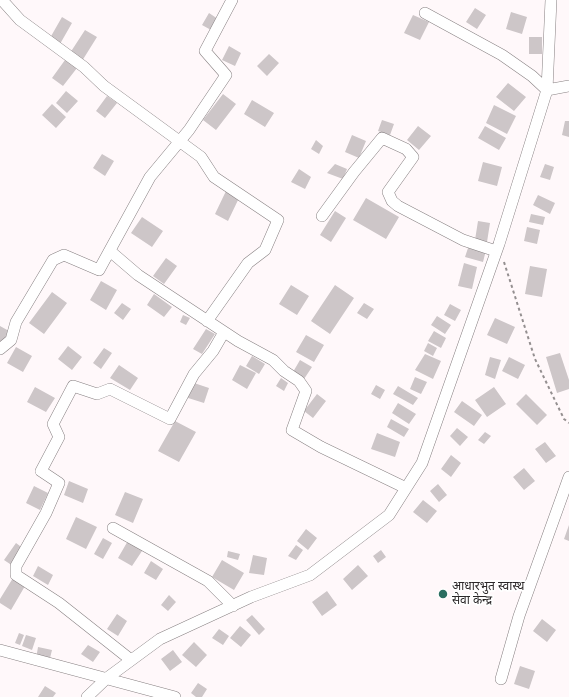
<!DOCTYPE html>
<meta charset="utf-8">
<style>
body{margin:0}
canvas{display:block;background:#fff8fa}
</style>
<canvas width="569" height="697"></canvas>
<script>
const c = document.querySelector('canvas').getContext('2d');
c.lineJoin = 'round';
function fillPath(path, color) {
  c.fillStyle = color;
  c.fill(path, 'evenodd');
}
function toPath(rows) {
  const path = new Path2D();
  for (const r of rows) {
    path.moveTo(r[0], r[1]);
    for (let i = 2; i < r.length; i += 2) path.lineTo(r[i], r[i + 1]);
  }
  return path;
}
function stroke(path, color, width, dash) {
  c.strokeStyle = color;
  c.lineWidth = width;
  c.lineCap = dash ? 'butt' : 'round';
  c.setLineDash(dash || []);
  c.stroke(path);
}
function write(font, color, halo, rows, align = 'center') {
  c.font = font + ' "Times New Roman","Noto Sans Devanagari",serif';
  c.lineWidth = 3.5;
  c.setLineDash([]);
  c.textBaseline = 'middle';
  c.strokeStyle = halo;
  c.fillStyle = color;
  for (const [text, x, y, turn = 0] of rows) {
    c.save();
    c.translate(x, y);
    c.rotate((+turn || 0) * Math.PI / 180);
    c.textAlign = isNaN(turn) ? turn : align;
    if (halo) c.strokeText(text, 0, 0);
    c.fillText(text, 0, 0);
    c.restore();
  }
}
fillPath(toPath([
 [475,8,486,15,477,29,466,22],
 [511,12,527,17,522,34,506,29],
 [209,13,218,19,211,30,202,25],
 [413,15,429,22,420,40,404,33],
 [62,17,72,23,60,44,50,38],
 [85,30,97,37,82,61,70,53],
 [529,37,542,37,542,54,529,54],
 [229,46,241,53,235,66,222,60],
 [269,54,279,63,267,76,257,66],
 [65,60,77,68,63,86,52,78],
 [508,83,526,97,514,111,496,97],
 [66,91,78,101,67,113,56,103],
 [223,94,236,104,216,130,203,120],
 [107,96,117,103,105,118,96,111],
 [252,100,274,113,265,127,244,114],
 [52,104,66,117,56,128,42,115],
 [494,105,516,116,507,134,486,123],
 [382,120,394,124,390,135,378,131],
 [565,121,569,121,569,137,562,135],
 [418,126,431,136,419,150,407,140],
 [485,126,506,138,499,150,478,138],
 [352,135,366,141,359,158,345,152],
 [316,140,323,146,319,154,311,149],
 [102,154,114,161,105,176,93,168],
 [483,162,502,167,497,186,478,181],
 [335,164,347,169,343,179,327,173],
 [545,164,554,167,550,180,540,177],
 [299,169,311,177,305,189,291,182],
 [226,191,239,198,228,221,215,214],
 [538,195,555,203,550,214,533,205],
 [366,198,399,217,386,239,353,220],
 [335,211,346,218,331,242,320,235],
 [531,214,545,217,543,225,529,222],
 [142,217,163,231,152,247,131,233],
 [478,221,490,223,487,242,475,240],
 [527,227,540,230,537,244,524,241],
 [469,245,486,250,483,262,465,257],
 [166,258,177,266,164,284,153,276],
 [464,263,477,267,472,289,458,286],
 [530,266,547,269,542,297,525,294],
 [101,281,117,290,106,310,90,300],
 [291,285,309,296,297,315,279,304],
 [335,285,354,298,330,334,311,321],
 [52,292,67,303,44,334,29,323],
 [154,294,172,307,164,317,147,305],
 [122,303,131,309,123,320,114,313],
 [364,303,374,309,367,319,357,313],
 [450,304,461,310,455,321,444,315],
 [183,315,190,318,186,325,180,322],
 [437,316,451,325,445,334,431,325],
 [495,318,515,327,507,344,487,335],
 [0,326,9,331,0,347],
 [206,329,215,334,202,354,193,349],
 [434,331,446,338,441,348,428,341],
 [306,335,324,345,314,362,296,352],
 [428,343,437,348,433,356,424,351],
 [68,346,82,357,72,370,58,359],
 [16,347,32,356,23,372,7,363],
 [104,348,112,353,101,369,93,363],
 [560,353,569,380,569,389,557,393,546,357],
 [425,354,441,361,433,379,415,370],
 [252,356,265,364,259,374,246,366],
 [490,357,501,360,495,379,485,375],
 [509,357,525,365,518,379,502,371],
 [300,360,312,367,304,379,293,372],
 [119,365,138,378,130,390,110,378],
 [240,365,256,373,247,389,232,380],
 [415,377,427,382,421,394,410,389],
 [281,378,288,383,284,391,276,386],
 [191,382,209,388,204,403,185,397],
 [376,385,385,390,380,399,371,394],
 [398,386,418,398,413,405,393,394],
 [35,387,55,398,46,412,27,402],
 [494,387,506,404,487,417,475,400],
 [317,394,326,401,313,418,304,411],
 [526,394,547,415,537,425,516,404],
 [462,401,482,415,474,426,454,412],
 [398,403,416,414,409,424,392,413],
 [391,419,409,429,404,437,387,427],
 [175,421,196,432,179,462,158,451],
 [457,428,468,437,460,446,450,436],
 [485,432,491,436,484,444,478,440],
 [377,433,400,442,395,457,371,449],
 [545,442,556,456,546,463,535,449],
 [451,455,461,463,451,477,441,469],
 [524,468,535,481,524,490,513,477],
 [69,481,88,489,83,503,64,495],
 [438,484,447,495,439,502,430,491],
 [34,486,48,493,40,510,26,503],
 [125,492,143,499,133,523,115,515],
 [423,500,437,511,427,523,413,512],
 [76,517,97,527,86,549,66,539],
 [569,525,569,541,564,539],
 [306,529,317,538,308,550,297,541],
 [103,538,112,543,103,559,94,554],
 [129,539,144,548,132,566,118,558],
 [16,543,24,549,13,566,4,560],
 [296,545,303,550,296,560,288,556],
 [381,550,386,557,378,563,373,556],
 [228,551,240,554,238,560,227,557],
 [253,555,267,558,264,575,249,573],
 [222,560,244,573,234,590,212,577],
 [151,561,163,569,156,580,144,573],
 [358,565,368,576,352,590,343,579],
 [38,566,53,575,48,585,33,576],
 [13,578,25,586,11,610,0,603,0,599],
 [327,591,337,605,322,616,312,602],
 [169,595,176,602,168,611,161,605],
 [117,614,127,621,118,636,107,629],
 [252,615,265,629,259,635,246,620],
 [542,619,556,630,547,642,533,631],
 [240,626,251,635,241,647,230,638],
 [219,629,229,636,223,645,212,638],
 [19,633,24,635,20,645,15,643],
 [26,635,36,638,32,650,22,646],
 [194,642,207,655,196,667,182,655],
 [88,645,100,652,93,662,81,654],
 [38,647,52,650,49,662,36,659],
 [173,650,182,662,170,671,161,659],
 [520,666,535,671,529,689,514,684],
 [198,683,207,689,202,697,196,697,191,693],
 [45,686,56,693,53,697,38,697]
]), '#cdc6c8');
const minor = toPath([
 [2,0,20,20,84,67,104,86,201,157,214,177,278,220,265,250,248,263,207,321],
 [425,13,502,55,532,76,547,90,569,86],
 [322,216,354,172,382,138,406,149,413,157,388,192,392,201,398,206,463,240,496,251],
 [110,251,138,275,238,341,273,360,284,371,299,381,306,391,292,430,321,447,406,488],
 [0,349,11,340,16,322,53,260,64,255,99,270,150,177,189,130,226,75,205,51,232,0],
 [113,528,208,581,233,606],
 [0,650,175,697],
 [131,660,59,603,16,575,16,566,46,513,59,483,41,471,59,437,53,424,73,386,97,394,110,389,170,419,194,374,213,351,224,332],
 [501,679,519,616,569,477],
 [87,697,107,678,160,639,251,597,310,575,389,515,422,463,499,244,547,90,551,0]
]);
stroke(minor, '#878082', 12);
stroke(toPath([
 [504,262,535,359,564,419,569,423]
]), '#948f90', 2, [3, 3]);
stroke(minor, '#fff', 11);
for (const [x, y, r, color] of [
 [443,594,5,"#2b6f61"]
]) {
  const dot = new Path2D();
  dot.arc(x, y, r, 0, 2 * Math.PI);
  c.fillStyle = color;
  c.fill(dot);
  stroke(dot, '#fff', 1.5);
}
write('12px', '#2b2829', '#fff', [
 ["आधारभुत स्वास्थ",452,587],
 ["सेवा केन्द्र",452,601]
], 'left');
</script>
